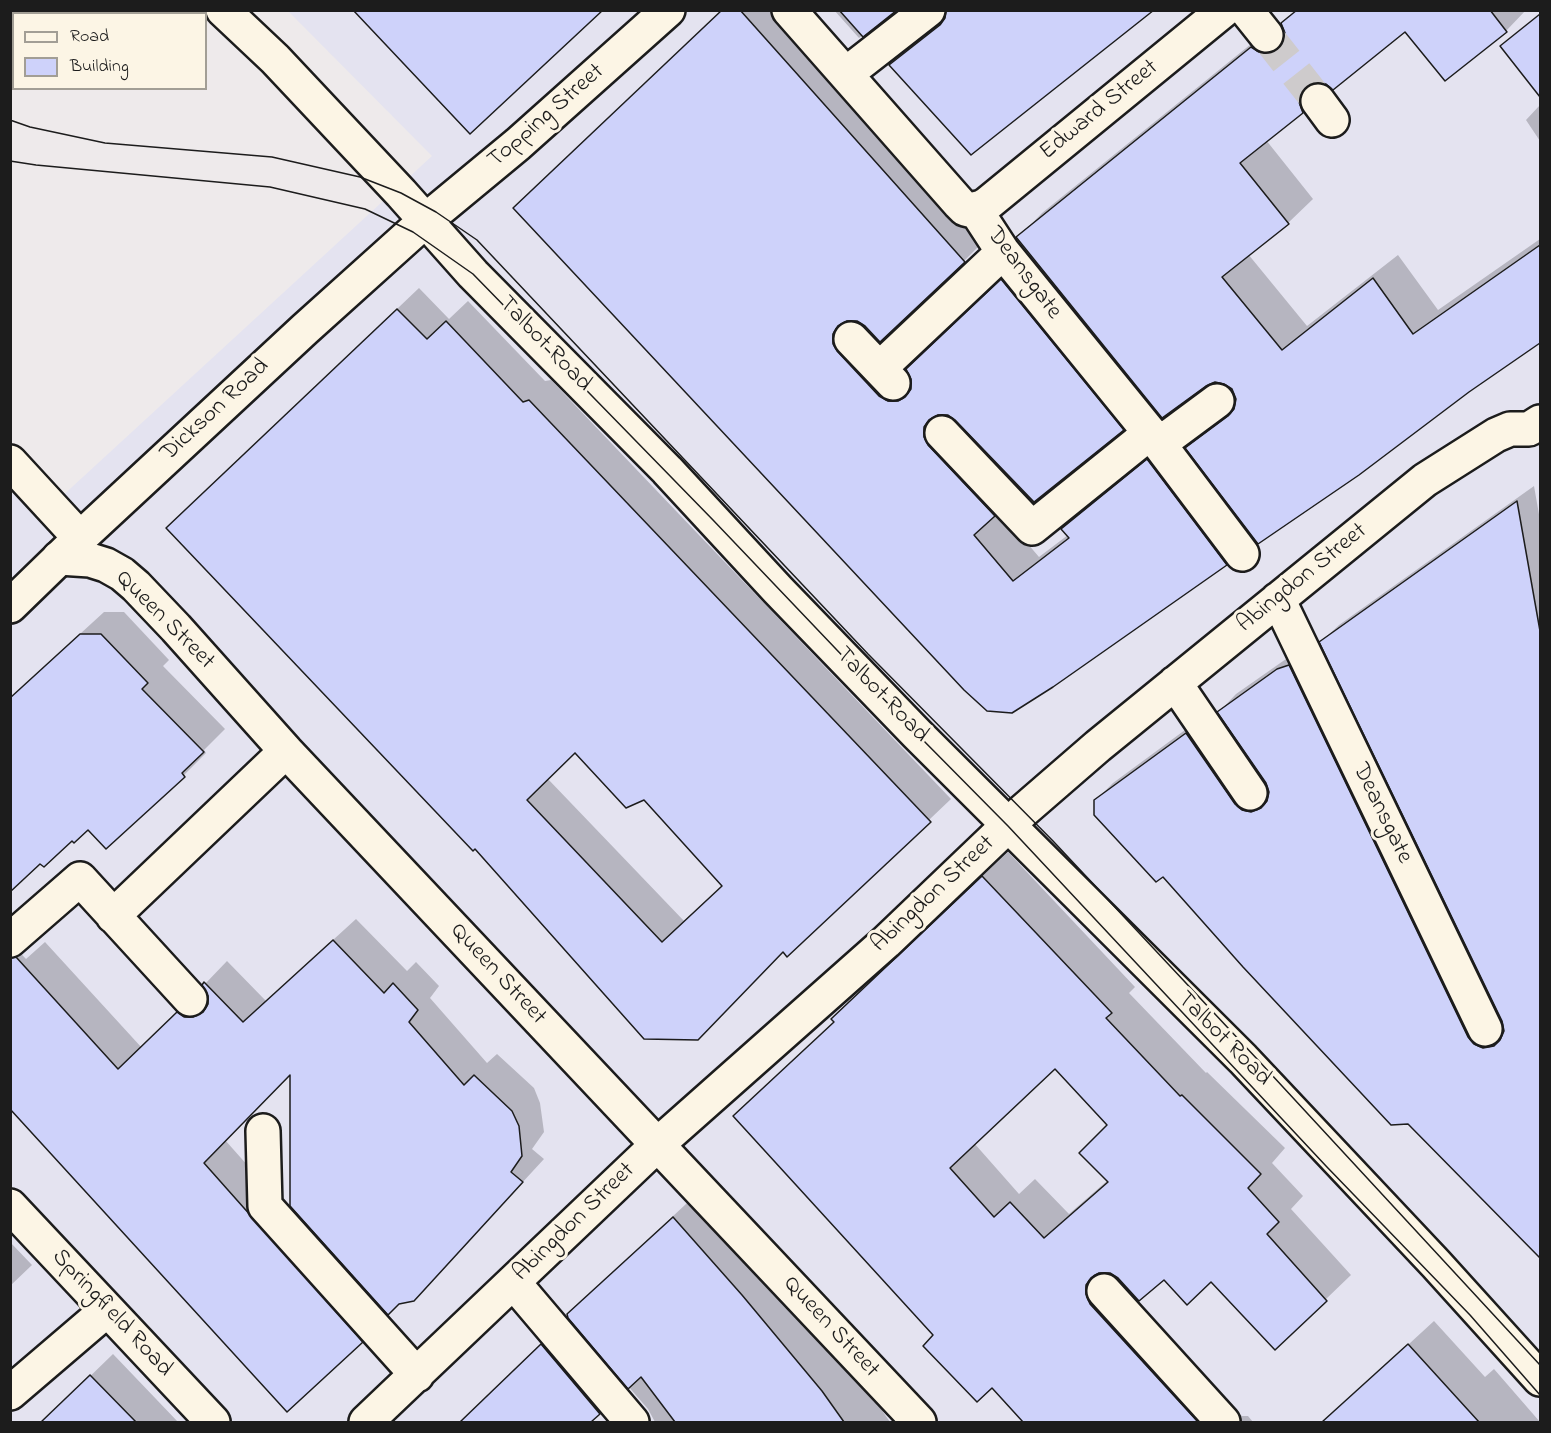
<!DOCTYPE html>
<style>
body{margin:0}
#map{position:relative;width:1551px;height:1433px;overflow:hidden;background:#eeeaeb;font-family:"Indie Flower",sans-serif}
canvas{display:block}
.frame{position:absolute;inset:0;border:12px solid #1c1c1c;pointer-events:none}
.legend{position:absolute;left:12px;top:12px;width:195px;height:78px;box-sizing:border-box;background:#fcf5e5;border:2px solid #a29e95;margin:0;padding:8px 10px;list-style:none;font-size:18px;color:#1c1c1c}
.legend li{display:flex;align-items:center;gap:12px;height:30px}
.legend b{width:30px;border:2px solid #a29e95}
</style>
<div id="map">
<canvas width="1551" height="1433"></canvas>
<div class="frame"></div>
<ul class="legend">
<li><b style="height:8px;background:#fcf5e5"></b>Road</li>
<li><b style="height:16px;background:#ced2fa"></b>Building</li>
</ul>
</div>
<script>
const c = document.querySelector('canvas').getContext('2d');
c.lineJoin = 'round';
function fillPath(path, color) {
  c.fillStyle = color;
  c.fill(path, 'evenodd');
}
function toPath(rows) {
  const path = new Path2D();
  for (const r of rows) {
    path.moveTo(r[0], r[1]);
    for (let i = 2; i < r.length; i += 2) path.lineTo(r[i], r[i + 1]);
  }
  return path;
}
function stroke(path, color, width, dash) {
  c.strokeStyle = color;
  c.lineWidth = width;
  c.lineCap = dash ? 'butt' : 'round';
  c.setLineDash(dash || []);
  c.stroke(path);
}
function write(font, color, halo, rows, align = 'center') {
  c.font = font + ' "Indie Flower",sans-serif';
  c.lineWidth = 6;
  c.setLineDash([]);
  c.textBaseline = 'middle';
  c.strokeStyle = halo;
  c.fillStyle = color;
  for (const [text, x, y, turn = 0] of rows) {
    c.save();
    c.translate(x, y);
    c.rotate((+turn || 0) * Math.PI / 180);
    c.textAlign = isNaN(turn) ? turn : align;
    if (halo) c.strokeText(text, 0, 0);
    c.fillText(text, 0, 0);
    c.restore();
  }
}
fillPath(toPath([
 [288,11,1540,11,1540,1422,11,1422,10,450,59,499,432,156]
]), '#e4e3f0');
fillPath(toPath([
 [723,10,787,10,989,236,964,261,866,325,859,321,862,327,905,371,911,375,933,344,1027,256,1148,404,1123,429,950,415,953,420,1019,490,999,510,1039,557,1068,535,1063,529,1088,504,1173,436,1251,539,1226,564,1053,685,515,208],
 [834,10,895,10,859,38],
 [1151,10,891,65,913,42,947,16],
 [1296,10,1526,10,1506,31,1405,30,1325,81,1327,87,1302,112,1266,140,1313,199,1288,223,1248,254,1307,326,1398,255,1438,310,1540,239,1540,341,1468,391,1187,448,1212,423,1236,405,1237,399,1233,388,1018,238,1042,213,1277,23,1284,29,1282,24],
 [1540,105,1540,141,1526,120],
 [419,288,449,319,468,301,545,381,551,380,951,799,787,955,784,951,719,1017,189,507],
 [575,751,645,798,724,885,685,922,547,778],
 [1534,486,1540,520,1540,1256,1095,801,1113,783,1204,716,1260,793,1270,795,1267,782,1219,712,1236,694,1296,652,1492,1028,1505,1030,1503,1020,1321,642,1339,625],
 [104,612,124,612,169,660,163,666,225,729,204,750,206,753,184,775,106,847,89,828,41,861,10,698],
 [1008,852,1135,987,1129,993,1206,1073,1207,1072,1285,1148,1272,1163,1303,1196,1291,1209,1351,1275,1275,1348,1211,1280,1119,1277,1111,1272,1114,1279,1234,1410,1242,1416,1248,1416,1253,1422,1025,1422,992,1386,935,1335,836,1021,857,994],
 [1055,1067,1109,1125,1108,1180,1069,1214,1035,1179,1019,1194,974,1143],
 [356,919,407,971,416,962,439,986,430,998,487,1063,497,1054,534,1088,540,1103,544,1132,532,1149,544,1159,414,1300,291,1072,225,1140,384,1319,361,1341,10,1107,10,942,26,959,45,942,142,1048,200,991,211,998,204,985,227,961,266,1001],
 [701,1190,849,1363,890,1422,655,1422,648,1409,627,1385,588,1422,461,1422,569,1317,597,1287],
 [10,1242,32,1265,10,1286],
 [1434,1321,1485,1377,1494,1369,1540,1422,1324,1422],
 [113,1354,178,1422,43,1422]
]), '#0003');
const building = toPath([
 [353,10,603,10,470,134,353,10],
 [722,10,740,10,965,262,880,342,865,326,857,321,847,321,838,326,833,334,833,344,837,351,879,396,888,401,898,401,905,397,911,389,911,379,906,369,1001,279,1124,430,1034,502,955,420,948,415,938,415,929,420,924,427,924,437,928,445,995,516,974,535,1013,581,1069,538,1061,529,1147,459,1227,565,1053,687,1012,713,987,711,964,690,513,208,722,10],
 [839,10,897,10,863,37,839,10],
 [946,10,1154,10,971,155,889,65,940,25,945,18,946,10],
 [1297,10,1490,10,1507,32,1445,81,1405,32,1333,90,1326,84,1317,82,1306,86,1301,94,1299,102,1303,113,1240,163,1289,224,1222,277,1282,350,1373,278,1413,334,1540,245,1540,343,1469,392,1359,475,1258,544,1185,448,1228,416,1234,409,1236,399,1232,389,1224,384,1215,382,1206,386,1162,418,1016,237,1251,47,1259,52,1268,54,1278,49,1284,41,1285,33,1281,23,1297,10],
 [1540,14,1540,97,1500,46,1540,14],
 [397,309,427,339,446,321,523,402,529,400,931,822,787,957,783,952,698,1040,644,1039,475,849,473,851,166,528,397,309],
 [575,753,626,808,644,800,722,886,662,942,527,800,575,753],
 [1517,501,1540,631,1540,1258,1408,1124,1391,1125,1243,967,1163,877,1156,882,1094,815,1094,800,1186,733,1235,804,1242,810,1251,812,1261,808,1267,801,1269,792,1266,783,1217,712,1277,669,1289,665,1468,1037,1474,1044,1483,1048,1494,1046,1500,1040,1504,1031,1502,1021,1319,642,1517,501],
 [80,634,101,634,148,683,142,689,204,752,182,773,185,777,106,849,88,830,74,843,72,841,44,867,40,864,10,892,10,698,80,634],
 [982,876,1112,1013,1106,1018,1180,1096,1182,1095,1261,1174,1248,1188,1279,1222,1267,1234,1327,1301,1275,1350,1211,1282,1187,1305,1164,1280,1139,1301,1118,1278,1110,1273,1099,1273,1091,1278,1086,1285,1086,1294,1090,1304,1198,1422,1023,1422,992,1388,977,1402,923,1346,933,1335,733,1116,834,1022,831,1019,982,876],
 [1055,1069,1107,1125,1079,1153,1108,1182,1044,1238,1010,1202,994,1217,950,1168,1055,1069],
 [333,940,384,993,393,983,418,1010,409,1022,464,1085,474,1075,512,1111,519,1126,522,1156,511,1172,523,1182,414,1301,399,1304,388,1315,290,1206,290,1075,204,1163,363,1342,287,1412,10,1109,10,958,16,957,118,1069,177,1012,184,1017,193,1017,203,1012,208,1004,208,996,202,985,204,982,243,1022,333,940],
 [673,1217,742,1295,822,1391,844,1422,675,1422,641,1377,628,1389,568,1318,567,1314,673,1217],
 [541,1344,600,1414,591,1422,460,1422,541,1344],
 [1408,1344,1479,1422,1322,1422,1408,1344],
 [90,1375,136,1422,41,1422,90,1375]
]);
fillPath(building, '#ced2fa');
stroke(building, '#1c1c1c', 1.5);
stroke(toPath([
 [1266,35,1318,101]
]), '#cecbcc', 33, [33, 16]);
const minor = toPath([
 [789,10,959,203,965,209,969,210,982,207,987,204,1224,10],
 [1246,10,1266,35],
 [846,74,928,10],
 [1318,101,1332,120],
 [975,209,1003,252,1159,444,1242,554],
 [425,221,518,144,668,10],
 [851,339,893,383],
 [880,368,1003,252],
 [942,433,1032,528,1150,433],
 [1159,444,1217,401],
 [10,462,80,538],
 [59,558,90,560,106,565,122,574,136,586,176,628,286,751,919,1422],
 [1278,599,1485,1029],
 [1175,683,1250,793],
 [113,916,286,751],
 [10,940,80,879,190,999],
 [263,1131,265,1206,417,1375],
 [10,1206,213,1422],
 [514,1283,632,1422],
 [1104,1291,1223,1422],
 [10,1393,107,1310],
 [366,1422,657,1145,886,942,1023,811,1098,746,1425,480,1496,435,1510,429,1529,429,1540,422]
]);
const major = toPath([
 [223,10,275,59,401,193,473,274,667,470,778,590,917,734,1243,1059,1436,1264,1540,1379],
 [10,606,80,538,305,329,425,221]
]);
stroke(minor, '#1c1c1c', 38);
stroke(major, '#1c1c1c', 38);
stroke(minor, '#fcf5e5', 33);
stroke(major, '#fcf5e5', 33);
stroke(toPath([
 [10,120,30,127,105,143,272,157,360,177,401,193,436,212,477,240,868,654,1053,841,1258,1060,1540,1365],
 [10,161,36,165,270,187,365,209,413,232,473,274,713,520,917,734,1008,826,1326,1166,1470,1315,1540,1395]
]), '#1c1c1c', 1.5);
write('24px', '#1c1c1c', '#fcf5e5', [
 ["Edward Street",1100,111,-39],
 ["Topping Street",547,117,-41],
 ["Deansgate",1023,274,53],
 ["Talbot Road",544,345,46],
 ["Dickson Road",216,411,-43],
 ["Abingdon Street",1303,579,-39],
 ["Queen Street",164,621,45],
 ["Talbot Road",881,696,46],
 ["Deansgate",1381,814,64],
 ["Abingdon Street",934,895,-43],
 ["Queen Street",497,975,47],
 ["Talbot Road",1223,1040,45],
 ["Abingdon Street",575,1223,-44],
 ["Springfield Road",111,1314,47],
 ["Queen Street",830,1328,47]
]);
</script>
